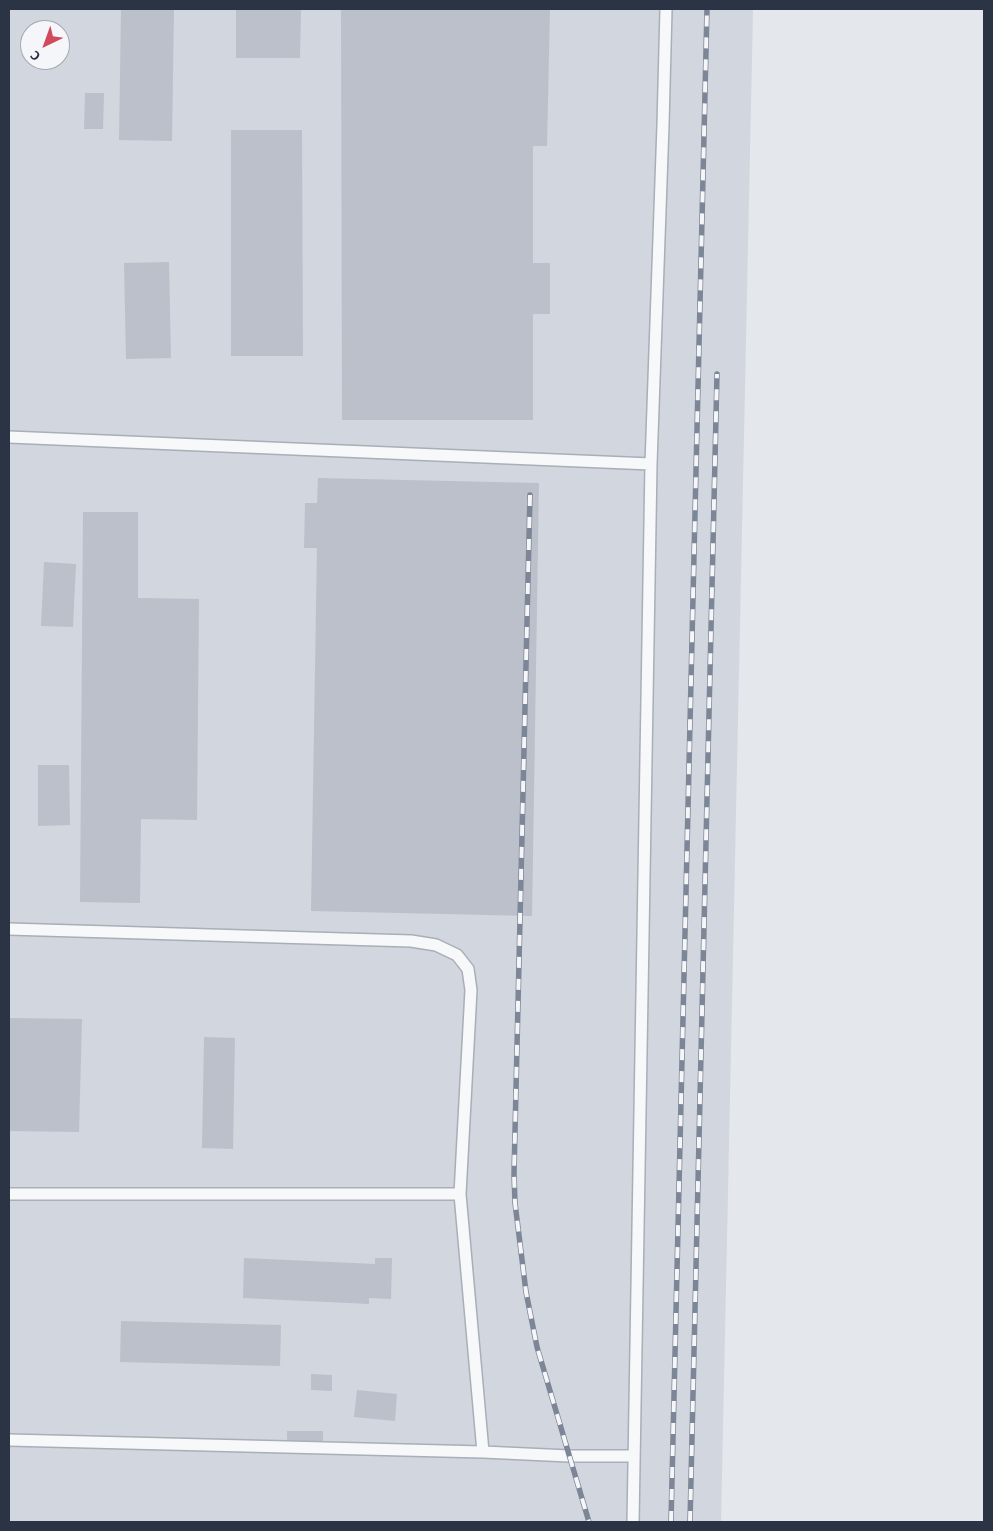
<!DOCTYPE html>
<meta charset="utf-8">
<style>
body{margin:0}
#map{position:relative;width:993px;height:1531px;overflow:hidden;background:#e4e7ec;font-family:"Alegreya Sans",sans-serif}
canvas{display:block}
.frame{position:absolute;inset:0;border:10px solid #2b3445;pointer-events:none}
.north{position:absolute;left:20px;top:20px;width:50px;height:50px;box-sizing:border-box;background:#f4f6f9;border:1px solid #a4a8b1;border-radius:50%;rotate:222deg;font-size:14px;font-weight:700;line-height:20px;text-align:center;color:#2b3445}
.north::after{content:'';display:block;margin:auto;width:18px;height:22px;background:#d1495b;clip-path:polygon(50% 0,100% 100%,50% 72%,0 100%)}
</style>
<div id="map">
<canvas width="993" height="1531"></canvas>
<div class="frame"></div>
<div class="north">С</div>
</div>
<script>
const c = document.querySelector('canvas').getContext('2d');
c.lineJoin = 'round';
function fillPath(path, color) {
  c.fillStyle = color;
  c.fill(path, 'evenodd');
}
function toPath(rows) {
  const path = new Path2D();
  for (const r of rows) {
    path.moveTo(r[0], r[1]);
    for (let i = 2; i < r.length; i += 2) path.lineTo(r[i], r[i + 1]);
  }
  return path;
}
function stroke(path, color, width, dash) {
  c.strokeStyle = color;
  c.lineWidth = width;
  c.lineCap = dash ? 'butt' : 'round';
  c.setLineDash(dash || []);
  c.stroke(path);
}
fillPath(toPath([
 [9,9,753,9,721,1522,9,1522],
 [30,30,60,30,60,60,30,60]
]), '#d2d6de');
fillPath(toPath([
 [121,9,174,9,172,141,119,140],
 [236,9,301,9,300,58,236,58],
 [341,9,550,9,547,146,533,146,533,263,550,263,550,314,533,314,533,420,342,420],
 [85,93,104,93,103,129,84,129],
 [231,130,302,130,303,356,231,356],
 [169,262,171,358,126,359,124,263],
 [318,478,539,483,532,916,311,911,317,548,304,548,305,503,317,503],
 [83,512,138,512,138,598,199,599,197,820,141,819,140,903,80,902],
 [44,562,76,564,73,627,41,626],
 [38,765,69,765,70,825,38,826],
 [9,1018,82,1019,79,1132,9,1131],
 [204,1037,235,1038,233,1149,202,1148],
 [244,1258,375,1264,375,1258,392,1258,391,1299,369,1298,369,1304,243,1298],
 [121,1321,281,1325,280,1366,120,1362],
 [311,1374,332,1375,332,1391,311,1390],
 [357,1390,397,1394,395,1421,354,1417],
 [287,1431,323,1431,323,1443,287,1443]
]), '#bbc0ca');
const lane = toPath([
 [9,437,651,464],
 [9,929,411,941,436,945,457,955,468,969,471,990,460,1194,483,1452],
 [9,1194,460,1194],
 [9,1440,483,1452,569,1456,634,1456],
 [633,1522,651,464,663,125,666,9]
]);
stroke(lane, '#a9aeb7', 14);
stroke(lane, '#f7f8fa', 11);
const rail = toPath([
 [530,495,514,1174,515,1203,526,1292,537,1347,589,1522],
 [671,1522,707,9],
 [690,1522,717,374]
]);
stroke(rail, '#7d8696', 5.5);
stroke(rail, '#f4f6f9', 4, [11]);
</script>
